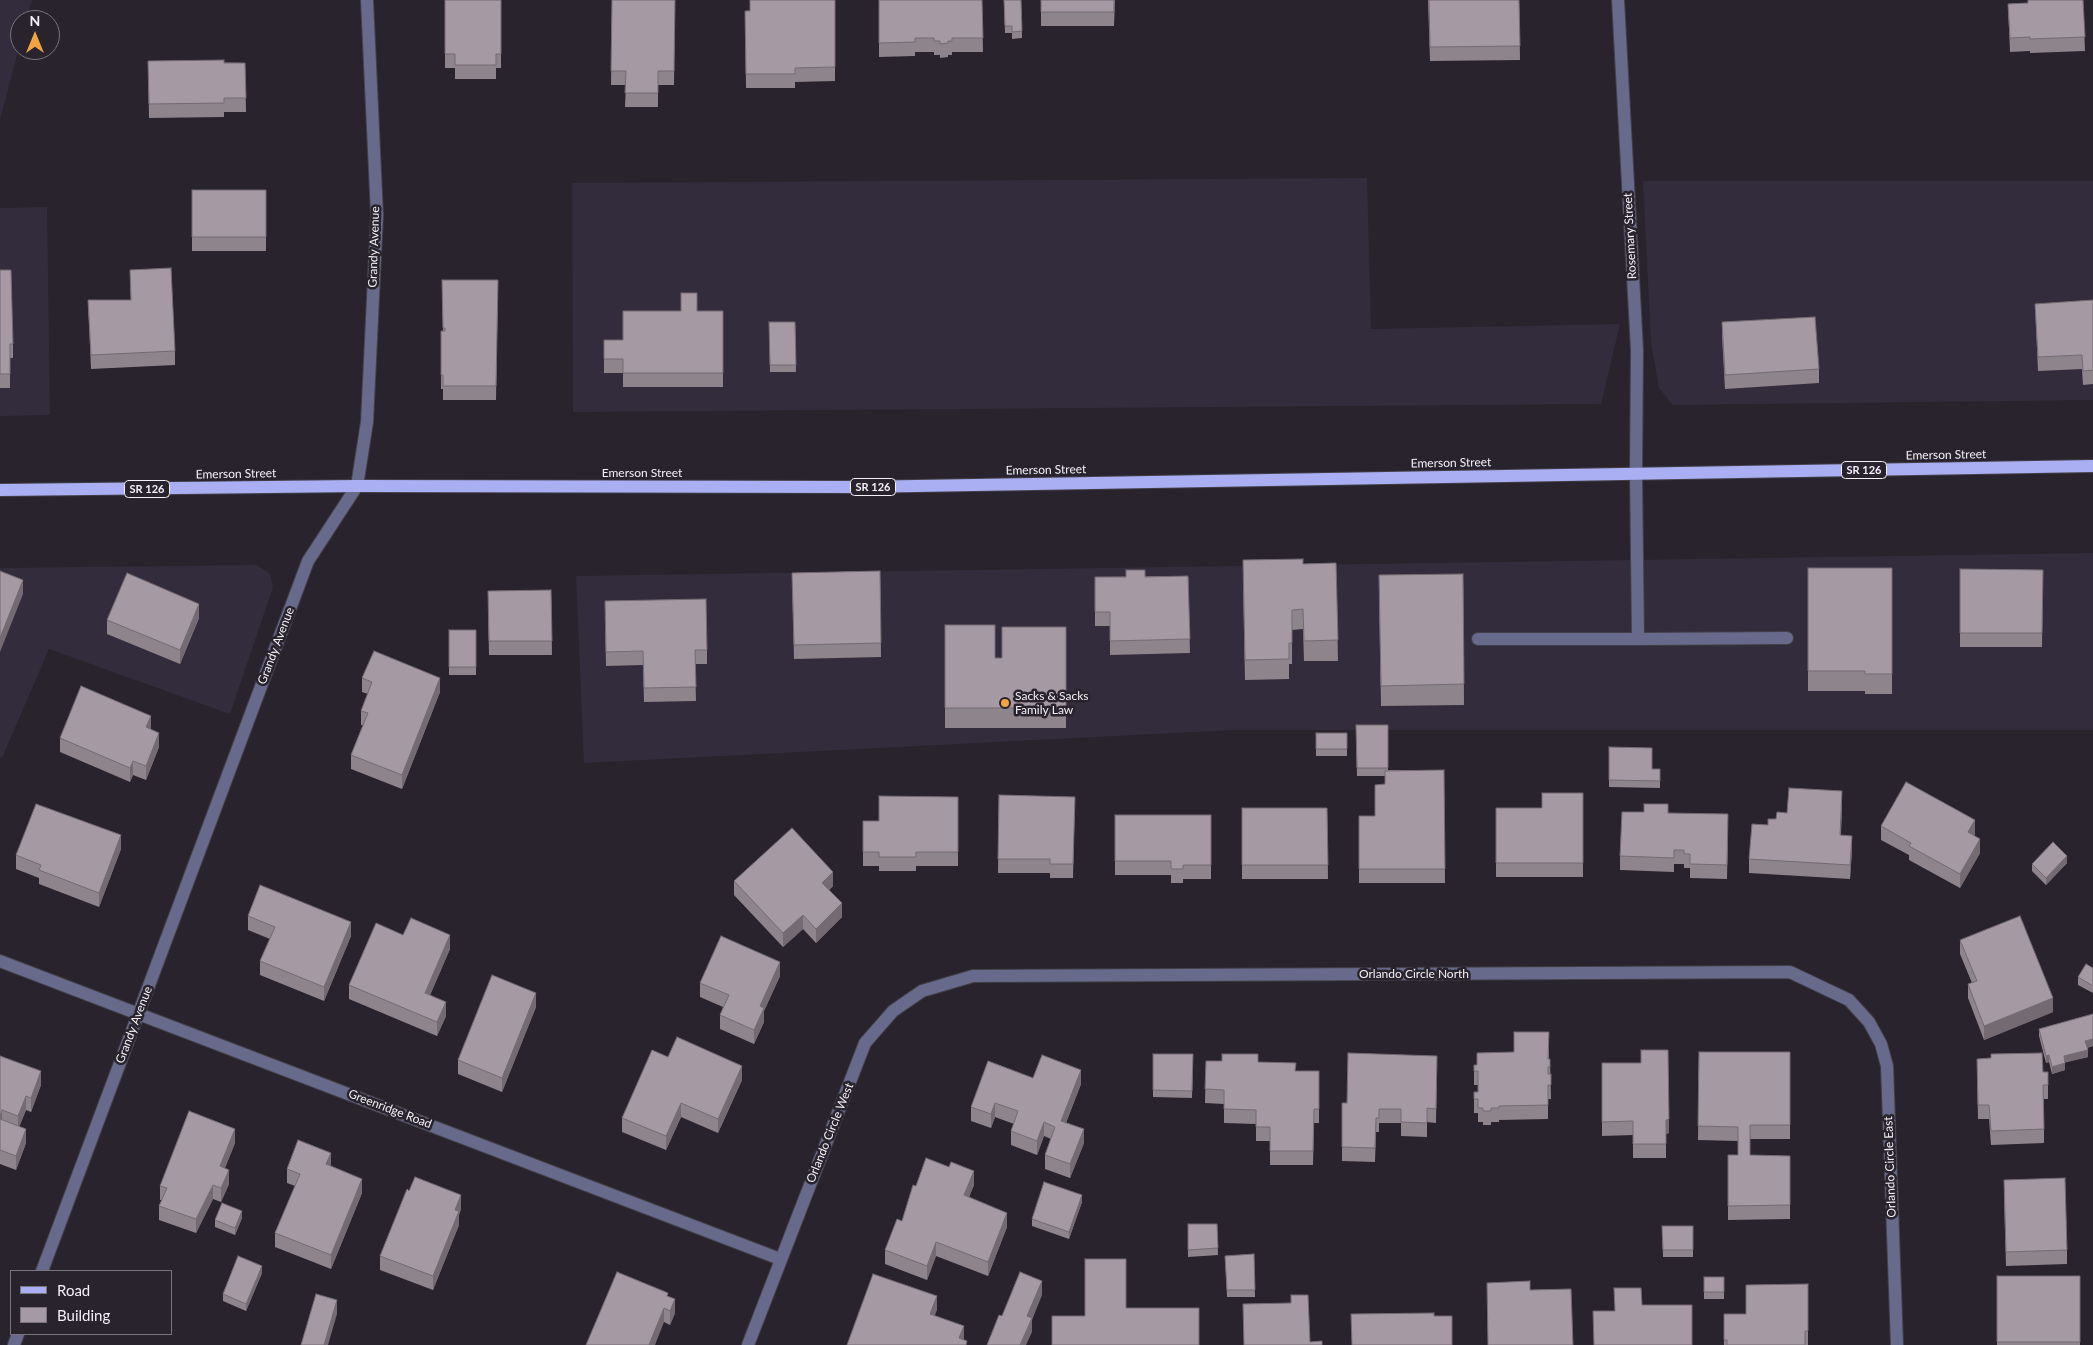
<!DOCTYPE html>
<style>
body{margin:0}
#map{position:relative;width:2093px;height:1345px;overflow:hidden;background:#28232d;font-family:Lato,sans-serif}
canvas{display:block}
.legend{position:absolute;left:10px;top:1270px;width:162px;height:65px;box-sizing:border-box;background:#28232d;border:1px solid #79757e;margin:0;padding:6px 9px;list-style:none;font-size:15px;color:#f3f0f7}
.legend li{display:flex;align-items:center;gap:10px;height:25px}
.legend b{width:25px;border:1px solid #79757e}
.north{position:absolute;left:10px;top:10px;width:50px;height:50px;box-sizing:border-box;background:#28232d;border:1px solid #79757e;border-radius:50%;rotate:0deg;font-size:14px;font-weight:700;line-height:20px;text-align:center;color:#f3f0f7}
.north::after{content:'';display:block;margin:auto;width:18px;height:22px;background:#f3a442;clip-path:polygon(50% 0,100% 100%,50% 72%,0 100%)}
</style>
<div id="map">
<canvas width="2093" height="1345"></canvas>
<ul class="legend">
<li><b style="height:6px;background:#aaaef2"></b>Road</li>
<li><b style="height:14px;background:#a599a3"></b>Building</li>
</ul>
<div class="north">N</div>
</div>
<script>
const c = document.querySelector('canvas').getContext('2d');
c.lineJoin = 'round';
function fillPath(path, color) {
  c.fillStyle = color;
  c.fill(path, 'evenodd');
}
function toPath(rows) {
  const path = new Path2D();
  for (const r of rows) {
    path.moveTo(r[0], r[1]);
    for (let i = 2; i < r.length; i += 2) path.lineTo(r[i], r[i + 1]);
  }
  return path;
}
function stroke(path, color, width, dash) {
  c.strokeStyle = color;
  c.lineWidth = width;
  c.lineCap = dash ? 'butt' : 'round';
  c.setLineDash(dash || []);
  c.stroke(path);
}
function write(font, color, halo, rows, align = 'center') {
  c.font = font + ' Lato,sans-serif';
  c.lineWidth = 5;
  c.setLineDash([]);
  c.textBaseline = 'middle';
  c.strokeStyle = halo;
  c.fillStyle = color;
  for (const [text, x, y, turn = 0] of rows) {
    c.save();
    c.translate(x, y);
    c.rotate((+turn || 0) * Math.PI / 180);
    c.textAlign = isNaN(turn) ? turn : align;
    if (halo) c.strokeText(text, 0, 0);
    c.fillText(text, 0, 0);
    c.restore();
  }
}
fillPath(toPath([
 [0,0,32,0,26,20,20,20,20,44,0,120],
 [1367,178,1371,329,1620,324,1601,404,573,412,572,183],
 [1643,181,2093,181,2093,400,1673,405,1659,388,1651,343],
 [47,207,50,415,0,416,0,208],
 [2093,553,2093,730,1233,730,584,763,576,576],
 [257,565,270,574,273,587,230,714,49,649,2,758,0,757,0,568]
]), '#332c3c');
const lane = toPath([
 [1636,473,1638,639,1787,638],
 [1478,639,1638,639]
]);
const street = toPath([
 [1618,0,1637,350,1636,473],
 [0,961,780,1259],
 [42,1271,308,561,357,486,367,422,377,215,367,0],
 [14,1345,18,1334],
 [748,1345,865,1043,893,1011,922,991,973,976,1790,972,1849,1000,1869,1022,1881,1044,1887,1066,1897,1345]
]);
const primary = toPath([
 [0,490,357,486,857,487,2093,466]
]);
stroke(lane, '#444049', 14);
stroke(street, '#444049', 14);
stroke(primary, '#444049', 14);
stroke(lane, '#676a8a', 12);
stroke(street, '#676a8a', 12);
stroke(primary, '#aaaef2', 12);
fillPath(toPath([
 [445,0,501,0,501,68,496,68,496,79,455,79,455,68,445,68],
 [612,0,675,0,674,85,658,85,658,107,625,107,626,85,611,85],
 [835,0,835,81,795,82,795,88,746,88,745,11],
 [879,0,982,0,983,52,952,52,952,55,948,55,948,57,940,58,940,55,934,55,934,52,915,52,915,56,879,57],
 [1004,0,1021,0,1022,38,1012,39,1012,33,1005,33],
 [1041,0,1115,0,1114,26,1041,26],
 [1428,0,1519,0,1520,60,1430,61],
 [2028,0,2083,0,2085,51,2030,53,2030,51,2010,52,2008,4,2028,3],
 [148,61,245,63,246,112,224,112,224,117,149,118],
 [192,190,266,190,266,251,192,251],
 [0,270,13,344,13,358,10,358,10,388,0,388],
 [130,270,175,351,175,365,91,369,88,300,131,300],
 [442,280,498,280,496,400,443,400,443,389,441,389,441,331,443,331],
 [2093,300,2093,384,2083,385,2082,369,2038,371,2035,304],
 [697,311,723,311,723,387,623,387,623,373,604,373,604,340,623,340],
 [769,322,795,322,796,372,770,372],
 [1722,322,1819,369,1819,383,1725,389,1722,336],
 [1336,563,1338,661,1304,661,1303,629,1292,630,1292,664,1289,664,1289,679,1245,680,1243,580,1303,564],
 [1808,568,1892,568,1892,694,1865,694,1865,691,1808,691],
 [1960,569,2043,570,2042,647,1960,647],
 [880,571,881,657,794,659,792,573],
 [1463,574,1464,705,1381,706,1379,596],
 [1188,576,1190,653,1110,655,1110,626,1095,626,1095,577],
 [551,590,552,655,489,655,488,605],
 [605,615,707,650,707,664,695,664,696,701,644,702,643,665,606,666],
 [199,618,180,664,107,634,107,620],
 [945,625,995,658,1002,658,1066,627,1066,728,945,728],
 [449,630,476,630,476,675,449,675],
 [362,678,440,692,402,789,351,769,351,755,363,725,361,725,361,711,368,694,362,692],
 [1356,725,1388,725,1388,770,1444,770,1445,883,1359,883,1359,816,1375,816,1385,784,1385,776,1357,776],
 [151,730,159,747,146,780,133,775,130,782,60,752,60,738],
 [1316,733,1347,733,1347,756,1316,756],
 [1609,747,1652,769,1660,769,1660,788,1609,787],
 [1583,793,1583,877,1496,877,1496,808,1542,808],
 [999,795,1075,797,1073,878,1050,878,1050,873,998,873],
 [958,797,958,866,916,866,916,871,879,871,879,866,863,866,863,821,879,821],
 [1842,805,1841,835,1852,850,1850,879,1749,873,1749,859,1768,825,1776,819,1787,813],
 [1242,808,1327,808,1328,879,1242,879],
 [1668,813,1728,828,1727,879,1690,878,1690,868,1684,868,1684,864,1674,864,1674,872,1620,870,1620,856],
 [1115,815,1211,815,1211,879,1183,879,1183,883,1171,883,1171,875,1115,875],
 [1881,826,1975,834,1974,835,1980,853,1960,888,1909,860,1909,855,1881,840],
 [121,849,99,907,39,884,39,878,16,869,16,855],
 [2067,863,2046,885,2032,871,2032,864],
 [734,881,833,886,829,890,842,917,816,943,803,929,783,947,734,895],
 [248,916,351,936,324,1001,260,975,260,961,270,939,248,930],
 [403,935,450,949,430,995,446,1016,437,1036,349,999,349,985],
 [1960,940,2053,1012,1984,1040,1968,998,1968,984,1972,983,1960,954],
 [2093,968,2093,993,2078,985,2078,977],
 [780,976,764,1011,764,1022,754,1044,720,1029,720,1015,723,1007,700,997,700,983],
 [536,1007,502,1092,458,1074,458,1060],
 [2093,1014,2093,1046,2087,1048,2088,1057,2065,1062,2065,1070,2052,1074,2049,1062,2046,1063,2039,1036,2039,1029],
 [1514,1032,1549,1046,1549,1059,1550,1059,1551,1099,1548,1099,1548,1119,1499,1120,1499,1122,1491,1122,1491,1125,1483,1125,1483,1122,1478,1122,1478,1113,1474,1113,1474,1092,1478,1092,1478,1085,1474,1085,1474,1065,1477,1065,1514,1052],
 [1699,1052,1790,1052,1790,1139,1750,1139,1750,1155,1790,1156,1790,1219,1728,1220,1728,1155,1738,1155,1738,1141,1698,1140],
 [1153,1054,1193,1054,1192,1098,1153,1097],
 [0,1056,41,1085,31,1112,26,1110,19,1127,26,1143,16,1170,0,1164],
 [1437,1056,1436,1123,1427,1122,1427,1137,1401,1136,1401,1123,1379,1123,1379,1132,1376,1132,1375,1162,1342,1161,1342,1103,1347,1103],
 [668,1057,742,1080,718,1133,681,1117,666,1150,622,1132,622,1118],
 [1206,1061,1258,1062,1296,1071,1319,1071,1319,1123,1314,1123,1313,1165,1270,1165,1270,1141,1256,1141,1256,1124,1224,1123,1224,1104,1205,1103],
 [1602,1063,1641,1063,1669,1133,1666,1134,1666,1158,1633,1158,1633,1135,1602,1136],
 [2048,1072,2048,1099,2044,1099,2044,1143,1991,1145,1989,1119,1978,1119,1977,1073],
 [1033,1078,1081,1084,1066,1123,1084,1143,1070,1178,1045,1169,1045,1155,1051,1139,1044,1136,1037,1155,1011,1145,1011,1131,1014,1124,995,1117,991,1128,971,1121,971,1107],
 [235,1143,225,1168,229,1184,221,1202,213,1199,196,1233,159,1220,159,1206,162,1200,160,1200,160,1186],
 [331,1166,362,1193,331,1269,275,1247,275,1233,295,1186,287,1183,287,1169],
 [974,1185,969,1197,1007,1227,988,1276,936,1256,927,1280,885,1264,885,1250,902,1221,916,1186],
 [2004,1194,2067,1250,2067,1264,2006,1266],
 [1082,1202,1069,1239,1032,1226,1032,1219],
 [461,1209,459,1215,459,1225,433,1290,380,1270,380,1256],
 [242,1218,235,1235,215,1227,215,1220],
 [1188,1224,1217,1224,1218,1255,1188,1257],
 [1662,1226,1693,1226,1693,1257,1663,1257],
 [1254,1254,1255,1297,1227,1297,1225,1256],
 [262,1273,246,1311,223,1301,223,1294],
 [1997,1276,2080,1276,2080,1345,1997,1345],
 [1704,1277,1724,1277,1724,1299,1704,1299],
 [1808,1284,1808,1345,1724,1345,1724,1314,1746,1314],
 [668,1297,675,1313,670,1325,664,1322,586,1345]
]), '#8e848c');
fillPath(toPath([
 [23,580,23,594,0,652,0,638],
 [199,604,199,618,180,664,180,650],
 [440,678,440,692,402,789,402,775],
 [151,716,151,730,146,727],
 [159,733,159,747,146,780,146,766],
 [133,761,133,775,130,782,130,768],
 [1842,791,1842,805,1840,849,1840,835],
 [1975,820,1975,834,1968,846,1968,832],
 [121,835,121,849,99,907,99,893],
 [1852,836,1852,850,1850,879,1850,865],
 [1980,839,1980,853,1960,888,1960,874],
 [2067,856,2067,863,2046,885,2046,878],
 [833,872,833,886,822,897,822,883],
 [842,903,842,917,816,943,816,929],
 [803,915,803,929,783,947,783,933],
 [351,922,351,936,324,1001,324,987],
 [450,935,450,949,425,1007,425,993],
 [780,962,780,976,764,1011,764,1022,754,1044,754,1030,760,1006],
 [536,993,536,1007,502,1092,502,1078],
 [2053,998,2053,1012,1984,1040,1984,1026],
 [446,1002,446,1016,437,1036,437,1022],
 [2093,1039,2093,1046,2085,1048,2085,1041],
 [2088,1050,2088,1057,2064,1063,2064,1056],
 [2049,1055,2049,1062,2046,1063,2046,1056],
 [2065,1063,2065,1070,2052,1074,2052,1067],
 [742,1066,742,1080,718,1133,718,1119],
 [1081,1070,1081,1084,1061,1135,1061,1121],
 [41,1071,41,1085,31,1112,31,1098],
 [26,1096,26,1110,18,1130,18,1116],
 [681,1103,681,1117,666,1150,666,1136],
 [995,1103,995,1117,991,1128,991,1114],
 [2,1110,2,1124,0,1130,0,1116],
 [1669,1119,1669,1133,1666,1134,1666,1120],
 [1044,1122,1044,1136,1037,1155,1037,1141],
 [26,1129,26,1143,16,1170,16,1156],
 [235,1129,235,1143,220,1180,220,1166],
 [1084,1129,1084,1143,1070,1178,1070,1164],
 [331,1153,331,1167,326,1164],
 [229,1170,229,1184,221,1202,221,1188],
 [974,1171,974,1185,964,1209,964,1195],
 [362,1179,362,1193,331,1269,331,1255],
 [213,1185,213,1199,196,1233,196,1219],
 [461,1195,461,1209,459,1215,459,1225,433,1290,433,1276,455,1210],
 [1082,1195,1082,1202,1069,1239,1069,1232],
 [242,1211,242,1218,235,1235,235,1228],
 [1007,1213,1007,1227,988,1276,988,1262],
 [936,1242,936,1256,927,1280,927,1266],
 [262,1266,262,1273,246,1311,246,1304],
 [1042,1281,1042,1295,1032,1320,1032,1332,1026,1345,1020,1345,1027,1316],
 [937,1296,937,1310,930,1328,930,1314],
 [675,1299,675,1313,670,1325,670,1311],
 [337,1300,337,1314,328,1345,324,1345],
 [664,1308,664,1322,655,1345,649,1345],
 [964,1326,964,1340,959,1338]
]), '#746b72');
const building = toPath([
 [445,0,501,0,501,54,496,54,496,65,455,65,455,54,445,54,445,0],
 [612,0,675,0,674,71,658,71,658,93,625,93,626,71,611,71,612,0],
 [750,0,835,0,835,67,795,68,795,74,746,74,745,11,750,11,750,0],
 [879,0,982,0,983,38,952,38,952,41,948,41,948,43,940,44,940,41,934,41,934,38,915,38,915,42,879,43,879,0],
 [1004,0,1021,0,1022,31,1012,32,1012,26,1005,26,1004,0],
 [1041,0,1114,0,1114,12,1041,12,1041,0],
 [1429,0,1519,0,1520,46,1430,47,1429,0],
 [2028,0,2083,0,2085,37,2030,39,2030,37,2010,38,2008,4,2028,3,2028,0],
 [224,60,224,63,245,63,246,98,224,98,224,103,149,104,148,61,224,60],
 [192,190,266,190,266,237,192,237,192,190],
 [171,268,175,351,91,355,88,300,131,300,130,270,171,268],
 [0,270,11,270,13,344,10,344,10,374,0,374,0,270],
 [442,280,498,280,496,386,443,386,443,375,441,375,441,331,445,331,445,328,443,328,442,280],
 [681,293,697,293,697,311,723,311,723,373,623,373,623,359,604,359,604,340,623,340,623,311,681,311,681,293],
 [2093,300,2093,370,2083,371,2082,355,2038,357,2035,304,2093,300],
 [1815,317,1819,369,1725,375,1722,322,1815,317],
 [769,322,795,322,796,365,770,365,769,322],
 [1303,559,1303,564,1336,563,1338,640,1304,641,1303,609,1292,610,1292,643,1289,643,1289,659,1245,660,1243,560,1303,559],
 [1808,568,1892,568,1892,674,1865,674,1865,671,1808,671,1808,568],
 [1960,569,2043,570,2042,633,1960,633,1960,569],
 [1126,570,1145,570,1145,577,1188,576,1190,639,1110,641,1110,612,1095,612,1095,577,1126,577,1126,570],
 [0,571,23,580,0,638,0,571],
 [880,571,881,643,794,645,792,573,880,571],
 [127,573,199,604,180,650,107,620,127,573],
 [1463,574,1464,684,1381,686,1379,575,1463,574],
 [551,590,552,641,489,641,488,591,551,590],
 [706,599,707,650,695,650,696,687,644,688,643,651,606,652,605,601,706,599],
 [945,625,995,625,995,658,1002,658,1002,627,1066,627,1066,708,945,708,945,625],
 [449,630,476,630,476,667,449,667,449,630],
 [374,651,440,678,402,775,351,755,368,713,361,711,372,682,362,678,374,651],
 [81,686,151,716,146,727,159,733,146,766,133,761,130,768,60,738,81,686],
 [1356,725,1388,725,1388,768,1357,768,1356,725],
 [1316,733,1347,733,1347,749,1316,749,1316,733],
 [1609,747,1652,748,1652,769,1660,769,1660,781,1609,780,1609,747],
 [1444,770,1445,869,1359,869,1359,816,1375,816,1375,785,1385,784,1385,771,1444,770],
 [1906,782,1975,820,1968,832,1980,839,1960,874,1909,846,1911,843,1881,826,1906,782],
 [1789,788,1842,791,1840,835,1852,836,1850,865,1749,859,1752,824,1768,825,1768,819,1776,819,1777,812,1787,813,1789,788],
 [1542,793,1583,793,1583,863,1496,863,1496,808,1542,808,1542,793],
 [999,795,1075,797,1073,864,1050,864,1050,859,998,859,999,795],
 [879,796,958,797,958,852,916,852,916,857,879,857,879,852,863,852,863,821,879,821,879,796],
 [36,804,121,835,99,893,39,870,41,865,16,855,36,804],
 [1644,804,1668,804,1668,813,1728,814,1727,865,1690,864,1690,854,1684,854,1684,850,1674,850,1674,858,1620,856,1622,812,1644,812,1644,804],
 [1242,808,1327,808,1328,865,1242,865,1242,808],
 [1115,815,1211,815,1211,865,1183,865,1183,869,1171,869,1171,861,1115,861,1115,815],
 [792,828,833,872,822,883,842,903,816,929,803,915,783,933,734,881,792,828],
 [2053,842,2067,856,2046,878,2032,864,2053,842],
 [260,885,351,922,324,987,260,961,275,927,248,916,260,885],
 [2020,916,2053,998,1984,1026,1968,984,1977,981,1960,940,2020,916],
 [411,918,450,935,425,993,446,1002,437,1022,349,985,376,923,403,935,411,918],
 [721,936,780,962,760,1006,764,1008,754,1030,720,1015,729,995,700,983,721,936],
 [2086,964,2093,968,2093,986,2078,977,2086,964],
 [492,975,536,993,502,1078,458,1060,492,975],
 [2093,1014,2093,1039,2085,1041,2088,1050,2064,1056,2065,1063,2052,1067,2049,1055,2046,1056,2039,1029,2093,1014],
 [1514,1032,1549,1032,1548,1059,1550,1059,1550,1067,1548,1067,1548,1074,1551,1074,1551,1085,1548,1085,1548,1105,1499,1106,1499,1108,1491,1108,1491,1111,1483,1111,1483,1108,1478,1108,1478,1099,1474,1099,1474,1092,1478,1092,1478,1071,1474,1071,1474,1065,1477,1065,1477,1053,1514,1052,1514,1032],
 [677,1037,742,1066,718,1119,681,1103,666,1136,622,1118,652,1050,668,1057,677,1037],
 [1641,1050,1668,1050,1669,1119,1666,1120,1666,1144,1633,1144,1633,1121,1602,1122,1602,1063,1641,1063,1641,1050],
 [1699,1052,1790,1052,1790,1125,1750,1125,1750,1155,1790,1156,1790,1205,1728,1206,1728,1155,1738,1155,1738,1127,1698,1126,1699,1052],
 [1348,1053,1437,1056,1436,1109,1427,1108,1427,1123,1401,1122,1401,1109,1379,1109,1379,1118,1376,1118,1375,1148,1342,1147,1342,1103,1347,1103,1348,1053],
 [2042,1053,2043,1072,2048,1072,2048,1085,2043,1085,2044,1129,1991,1131,1989,1105,1978,1105,1977,1059,1991,1058,1991,1054,2042,1053],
 [1153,1054,1193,1054,1192,1091,1153,1090,1153,1054],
 [1222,1054,1258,1054,1258,1062,1296,1063,1295,1071,1319,1071,1319,1109,1314,1109,1313,1151,1270,1151,1270,1127,1256,1127,1256,1110,1224,1109,1224,1090,1205,1089,1206,1061,1222,1061,1222,1054],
 [1042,1055,1081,1070,1061,1121,1084,1129,1070,1164,1045,1155,1055,1127,1044,1122,1037,1141,1011,1131,1018,1111,995,1103,991,1114,971,1107,988,1061,1033,1078,1042,1055],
 [0,1056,41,1071,31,1098,26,1096,18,1116,2,1110,0,1116,0,1056],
 [189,1111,235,1129,220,1166,229,1170,221,1188,213,1185,196,1219,159,1206,167,1188,160,1186,189,1111],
 [0,1119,26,1129,16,1156,0,1150,0,1119],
 [298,1140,331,1153,326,1164,362,1179,331,1255,275,1233,300,1174,287,1169,298,1140],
 [926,1158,949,1167,951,1162,974,1171,964,1195,1007,1213,988,1262,936,1242,927,1266,885,1250,897,1219,902,1221,913,1185,916,1186,926,1158],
 [415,1177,461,1195,455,1210,459,1211,433,1276,380,1256,407,1189,409,1191,415,1177],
 [2065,1178,2067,1250,2006,1252,2004,1180,2065,1178],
 [1044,1182,1082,1195,1069,1232,1032,1219,1044,1182],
 [222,1203,242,1211,235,1228,215,1220,222,1203],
 [1188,1224,1217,1224,1218,1248,1188,1250,1188,1224],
 [1662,1226,1693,1226,1693,1250,1663,1250,1662,1226],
 [1254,1254,1255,1290,1227,1290,1225,1256,1254,1254],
 [238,1256,262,1266,246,1304,223,1294,238,1256],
 [1085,1259,1126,1259,1126,1308,1199,1308,1199,1345,1052,1345,1052,1316,1085,1316,1085,1259],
 [617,1272,668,1293,667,1296,675,1299,670,1311,664,1308,649,1345,586,1345,617,1272],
 [1020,1272,1042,1281,1027,1316,1032,1318,1020,1345,987,1345,999,1315,1002,1316,1020,1272],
 [873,1274,937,1296,930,1314,964,1326,959,1338,967,1341,966,1345,847,1345,873,1274],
 [1997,1276,2080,1276,2080,1342,1997,1342,1997,1276],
 [1704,1277,1724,1277,1724,1292,1704,1292,1704,1277],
 [1530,1281,1530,1290,1571,1289,1573,1345,1488,1345,1487,1283,1530,1281],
 [1808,1284,1808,1331,1805,1331,1805,1345,1727,1345,1727,1340,1724,1340,1724,1314,1746,1314,1746,1285,1808,1284],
 [1614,1288,1641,1288,1642,1305,1692,1305,1692,1345,1594,1345,1593,1311,1615,1311,1614,1288],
 [316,1294,337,1300,324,1345,301,1345,316,1294],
 [1291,1295,1308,1295,1310,1342,1322,1341,1322,1345,1244,1345,1243,1304,1291,1303,1291,1295],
 [1434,1313,1434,1316,1452,1316,1452,1345,1352,1345,1351,1314,1434,1313]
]);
fillPath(building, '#a599a3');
stroke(building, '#746b72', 1);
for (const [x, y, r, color] of [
 [1005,703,5,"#f3a442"]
]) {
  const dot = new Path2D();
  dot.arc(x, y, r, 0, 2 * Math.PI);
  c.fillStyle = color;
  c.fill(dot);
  stroke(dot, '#28232d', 2);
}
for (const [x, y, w] of [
 [1864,470,45],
 [873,487,45],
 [147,489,45]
]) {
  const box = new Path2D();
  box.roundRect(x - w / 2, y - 8.5, w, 17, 4);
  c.fillStyle = '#28232d';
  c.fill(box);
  stroke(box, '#f3f0f7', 1);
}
write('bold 11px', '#f3f0f7', null, [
 ["SR 126",1864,470],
 ["SR 126",873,487],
 ["SR 126",147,489]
]);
write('12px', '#f3f0f7', '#28232d', [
 ["Rosemary Street",1630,236,-93],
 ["Grandy Avenue",374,247,-88],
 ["Emerson Street",1946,455,-1],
 ["Emerson Street",1451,463,-1],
 ["Emerson Street",1046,470,-1],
 ["Emerson Street",642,473],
 ["Emerson Street",236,474,-1],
 ["Grandy Avenue",276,646,-69],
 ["Orlando Circle North",1414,974],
 ["Grandy Avenue",134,1025,-69],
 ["Greenridge Road",390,1109,21],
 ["Orlando Circle West",830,1133,-68],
 ["Orlando Circle East",1890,1167,-92]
]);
write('12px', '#f3f0f7', '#28232d', [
 ["Sacks & Sacks",1015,696],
 ["Family Law",1015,710]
], 'left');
</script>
